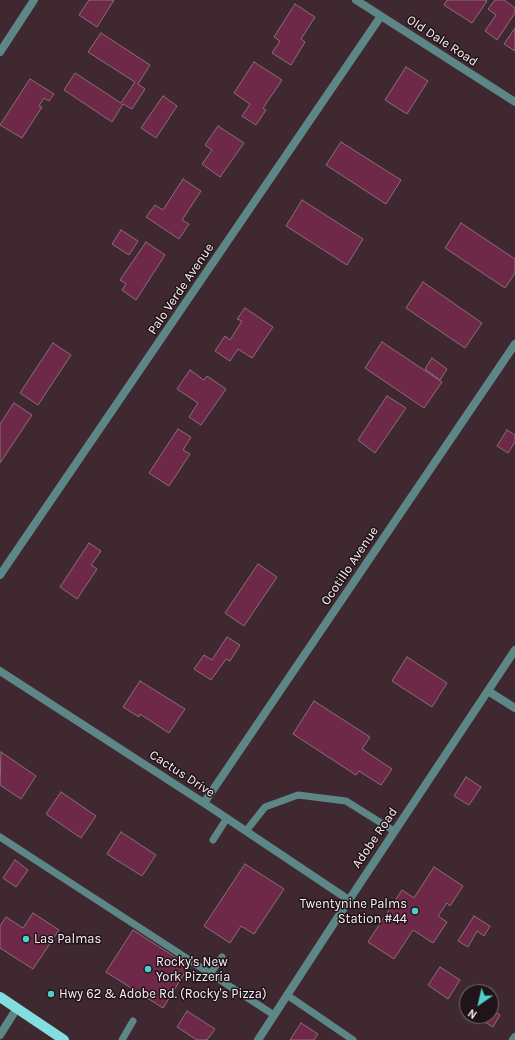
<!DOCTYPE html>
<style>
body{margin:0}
#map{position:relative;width:515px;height:1040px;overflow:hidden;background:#402831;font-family:Karla,sans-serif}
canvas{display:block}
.north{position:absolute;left:459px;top:984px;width:40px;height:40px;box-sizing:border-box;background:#1f1519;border:1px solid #786c70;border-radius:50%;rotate:214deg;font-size:11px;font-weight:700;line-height:16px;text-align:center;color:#feeef3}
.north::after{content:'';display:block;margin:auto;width:14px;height:18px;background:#52cdcd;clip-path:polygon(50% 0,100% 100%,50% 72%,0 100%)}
</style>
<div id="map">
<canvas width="515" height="1040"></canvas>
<div class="north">N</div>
</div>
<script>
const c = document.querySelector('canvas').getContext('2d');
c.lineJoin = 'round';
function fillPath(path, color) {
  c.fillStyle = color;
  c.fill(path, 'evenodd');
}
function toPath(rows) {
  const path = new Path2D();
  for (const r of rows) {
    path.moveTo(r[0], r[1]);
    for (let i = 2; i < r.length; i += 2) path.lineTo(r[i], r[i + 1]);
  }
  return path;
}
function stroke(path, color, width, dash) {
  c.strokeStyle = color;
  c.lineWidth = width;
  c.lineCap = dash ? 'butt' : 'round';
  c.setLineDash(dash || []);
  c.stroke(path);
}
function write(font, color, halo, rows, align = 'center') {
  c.font = font + ' Karla,sans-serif';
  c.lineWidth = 3;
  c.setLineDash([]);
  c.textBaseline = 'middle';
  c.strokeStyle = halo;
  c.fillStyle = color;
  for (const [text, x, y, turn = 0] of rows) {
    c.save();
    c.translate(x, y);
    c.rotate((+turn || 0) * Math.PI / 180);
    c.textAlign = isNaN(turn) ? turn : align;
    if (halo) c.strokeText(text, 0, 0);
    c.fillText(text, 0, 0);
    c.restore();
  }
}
const building = toPath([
 [89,0,114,0,97,27,79,15,89,0],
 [447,0,486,0,487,1,472,23,444,5,447,0],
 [495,0,504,0,515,8,515,13,497,40,485,31,496,15,488,9,495,0],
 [295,4,315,17,301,39,305,42,291,65,272,53,280,41,274,37,295,4],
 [515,28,515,51,504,44,515,28],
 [101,33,150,65,138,84,145,89,132,109,123,104,112,122,64,90,75,73,121,103,135,82,88,52,101,33],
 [254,62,282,80,263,108,266,110,256,125,242,116,250,104,234,93,254,62],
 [406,67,428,81,407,114,385,100,406,67],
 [30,79,54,94,49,101,44,98,39,106,42,107,22,138,0,125,30,79],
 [163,96,177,106,156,138,141,128,163,96],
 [218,126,244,143,220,177,202,164,212,150,205,145,218,126],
 [341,142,401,180,386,204,326,165,341,142],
 [183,179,201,191,182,220,189,224,179,239,146,217,155,205,163,210,183,179],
 [302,200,363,239,347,265,286,226,302,200],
 [461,223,515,259,515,273,505,288,445,248,461,223],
 [121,230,138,241,129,255,112,244,121,230],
 [146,242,165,255,136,300,122,290,126,284,120,280,146,242],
 [423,282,482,323,465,348,406,308,423,282],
 [245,308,273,327,252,358,238,349,230,361,215,351,225,336,230,340,242,321,237,319,245,308],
 [382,342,442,382,424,408,365,368,382,342],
 [53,343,71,355,38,405,20,393,53,343],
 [432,358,447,369,440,380,425,369,432,358],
 [190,370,204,380,207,376,226,389,201,425,189,417,198,403,177,389,190,370],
 [387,396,406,408,375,453,358,440,387,396],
 [14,403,32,415,0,463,0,424,14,403],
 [178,429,191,437,183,450,190,454,169,486,149,473,178,429],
 [507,430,515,435,515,442,508,453,497,446,507,430],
 [89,543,101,551,91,565,97,569,77,599,60,587,89,543],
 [258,564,277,577,244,626,225,613,258,564],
 [227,637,240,645,230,661,226,659,211,680,194,669,204,655,212,660,227,637],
 [407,657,447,683,432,707,392,681,407,657],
 [140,681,185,709,169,733,140,714,139,717,123,707,140,681],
 [314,701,370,737,362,749,392,769,381,785,359,771,356,775,293,734,314,701],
 [1,752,36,776,21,799,0,785,1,752],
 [466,777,481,787,469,805,454,796,466,777],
 [61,792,96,816,81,838,46,814,61,792],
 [121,832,156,855,142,876,107,854,121,832],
 [15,860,28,870,16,887,3,878,15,860],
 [245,864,284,889,254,934,241,926,230,943,204,926,245,864],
 [434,867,463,886,450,906,447,903,438,916,447,922,433,943,413,930,394,959,368,942,402,890,414,898,434,867],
 [33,913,59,930,33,969,0,948,0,926,6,917,23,928,33,913],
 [474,916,490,926,484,936,477,931,468,947,458,941,474,916],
 [133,930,189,966,163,1008,106,972,133,930],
 [440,967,460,980,448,999,428,985,440,967],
 [491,1009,500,1015,493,1027,480,1019,482,1016,491,1016,491,1009],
 [187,1011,215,1029,207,1040,197,1040,177,1027,187,1011],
 [301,1023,318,1034,314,1040,290,1040,301,1023]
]);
fillPath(building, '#6e2949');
stroke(building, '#896e78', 1);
stroke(toPath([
 [246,831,265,807,298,795,346,801,394,831],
 [0,837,274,1015],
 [213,840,227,818],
 [210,974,222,957],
 [287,995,353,1040],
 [122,1040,133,1021]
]), '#5d8787', 7);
stroke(toPath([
 [356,0,515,102],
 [0,52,34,0],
 [0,575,381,16],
 [0,671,204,803,349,900],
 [488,691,515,708],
 [204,803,515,344],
 [0,1035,17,1008],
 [513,1040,515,1037]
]), '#5d8787', 8);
stroke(toPath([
 [258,1040,349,900,515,650]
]), '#5d8787', 8);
stroke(toPath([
 [0,997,64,1040]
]), '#83dfdf', 10);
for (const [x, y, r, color] of [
 [415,911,4,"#52cdcd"],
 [26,939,4,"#52cdcd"],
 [148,969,4,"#52cdcd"],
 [51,994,4,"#52cdcd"]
]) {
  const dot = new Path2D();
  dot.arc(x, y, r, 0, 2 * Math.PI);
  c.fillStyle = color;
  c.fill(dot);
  stroke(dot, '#1f1519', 1.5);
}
write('13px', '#feeef3', '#1f1519', [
 ["Old Dale Road",442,41,33],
 ["Palo Verde Avenue",181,289,-56],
 ["Ocotillo Avenue",350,566,-56],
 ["Cactus Drive",182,774,33],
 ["Adobe Road",375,838,-56]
]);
write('13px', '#feeef3', '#1f1519', [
 ["Twentynine Palms",407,904,"right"],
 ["Station #44",407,919,"right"],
 ["Las Palmas",34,939],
 ["Rocky's New",156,962],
 ["York Pizzeria",156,977],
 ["Hwy 62 & Adobe Rd. (Rocky's Pizza)",59,994]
], 'left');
</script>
